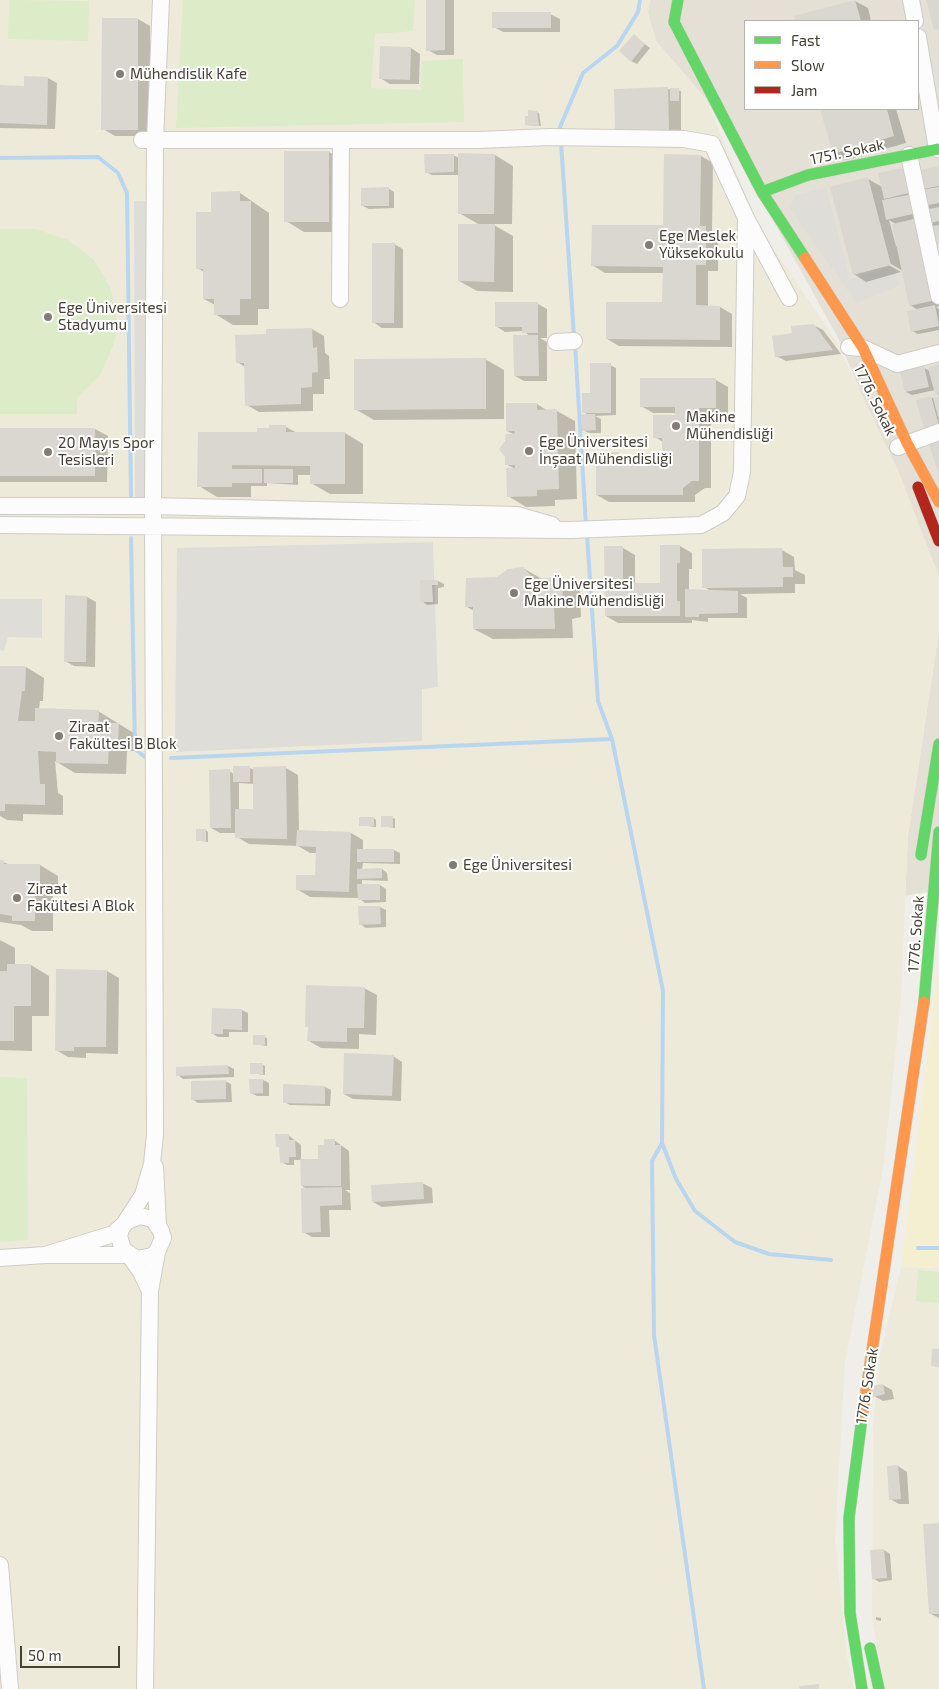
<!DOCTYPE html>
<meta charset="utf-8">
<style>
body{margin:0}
#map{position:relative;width:939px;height:1689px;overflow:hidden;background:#f0eee8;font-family:"Exo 2",sans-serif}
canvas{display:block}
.legend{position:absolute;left:744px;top:20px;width:175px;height:90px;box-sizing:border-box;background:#fff;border:1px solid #b5b3ae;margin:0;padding:6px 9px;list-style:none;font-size:15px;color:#464035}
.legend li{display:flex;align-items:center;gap:10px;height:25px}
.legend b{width:25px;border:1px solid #b5b3ae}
.scale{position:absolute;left:20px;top:1646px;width:100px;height:22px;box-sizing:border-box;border:2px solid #464035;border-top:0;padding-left:6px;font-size:15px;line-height:18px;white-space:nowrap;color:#464035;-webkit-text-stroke:4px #fff;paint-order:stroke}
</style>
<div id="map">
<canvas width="939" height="1689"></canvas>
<ul class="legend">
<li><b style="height:6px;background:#63d668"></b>Fast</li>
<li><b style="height:6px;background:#ff974d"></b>Slow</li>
<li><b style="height:6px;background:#b3261e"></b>Jam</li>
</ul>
<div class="scale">50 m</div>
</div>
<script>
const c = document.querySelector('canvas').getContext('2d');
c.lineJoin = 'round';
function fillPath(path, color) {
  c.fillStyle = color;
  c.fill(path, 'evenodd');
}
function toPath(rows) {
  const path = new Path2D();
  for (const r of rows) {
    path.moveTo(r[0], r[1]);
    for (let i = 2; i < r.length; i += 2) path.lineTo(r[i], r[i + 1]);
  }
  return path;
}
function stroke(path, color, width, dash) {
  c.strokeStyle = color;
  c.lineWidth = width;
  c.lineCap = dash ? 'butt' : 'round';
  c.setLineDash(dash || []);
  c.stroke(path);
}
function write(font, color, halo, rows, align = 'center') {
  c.font = font + ' "Exo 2",sans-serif';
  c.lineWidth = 4;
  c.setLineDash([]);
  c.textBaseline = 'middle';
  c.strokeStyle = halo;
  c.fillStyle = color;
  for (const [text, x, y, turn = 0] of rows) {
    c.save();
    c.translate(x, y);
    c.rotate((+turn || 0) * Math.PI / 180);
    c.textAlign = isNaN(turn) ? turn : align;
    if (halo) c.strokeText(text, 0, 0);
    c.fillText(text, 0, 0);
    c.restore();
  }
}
fillPath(toPath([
 [650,0,939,0,939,578,838,338,706,99,656,41,648,13],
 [745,21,918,21,918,109,745,109],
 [939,631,939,890,905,896,908,835]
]), '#e4e0d5');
fillPath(toPath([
 [0,0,650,0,648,13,656,41,706,99,759,227,835,339,898,470,939,576,939,631,908,835,901,999,884,1163,845,1363,835,1539,847,1656,854,1689,0,1689],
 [901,1267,939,1268,939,1689,885,1689,872,1619,873,1424,880,1355]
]), '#eeeada');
fillPath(toPath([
 [9,0,89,1,88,41,8,39],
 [183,0,415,0,413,31,375,34,371,88,421,90,422,61,463,59,464,122,176,128],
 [0,229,36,229,68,240,94,260,111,289,117,322,114,344,100,375,77,398,77,414,0,414],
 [0,1077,27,1078,28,1240,0,1242],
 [918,1270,939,1272,939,1303,916,1301]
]), '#dcebc8');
fillPath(toPath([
 [939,960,939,1268,901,1267]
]), '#f5efd2');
fillPath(toPath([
 [826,188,850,279,894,266,900,285,857,303,790,209,795,195],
 [134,201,149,201,150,501,135,501],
 [433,542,438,687,422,689,422,741,175,752,177,548],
 [0,599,42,599,42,638,8,637,4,651,0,650]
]), '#dfddd8');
fillPath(toPath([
 [427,0,454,0,454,55,437,55,428,50],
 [855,1,868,8,871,21,796,21,795,17],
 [550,14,560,19,560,32,503,32,494,27],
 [138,19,150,26,150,136,115,136,103,129],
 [634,36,650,48,637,64,631,61],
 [411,48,420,54,419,84,390,84,380,78],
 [48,78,57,83,55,129,0,128,0,101],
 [668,89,681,91,681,138,628,139,615,90],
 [826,109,896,109,906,143,846,160,834,153,822,110],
 [536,112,539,113,541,126,526,125],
 [329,152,347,163,347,232,304,232,286,221],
 [453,155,459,158,495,155,513,166,512,224,492,224,513,236,513,292,477,291,459,281,480,225,459,213,459,175,432,175,426,172],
 [701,156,713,163,712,231,718,234,718,271,708,271,708,307,720,307,732,314,732,347,619,346,607,339,664,304,664,273,605,273,592,265,664,227],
 [939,167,939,244,933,226,927,223,932,210,924,205,920,171],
 [907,168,939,275,939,306,936,307,939,309,939,330,918,334,912,331,918,310,910,305,903,271,886,261,885,263,901,272,866,282,854,274,868,179,882,187],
 [889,220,896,224,898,246,896,246],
 [388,188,394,192,394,208,369,209,363,206],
 [240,193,269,213,269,309,258,309,258,325,233,325,215,314,215,305,204,299,204,272,197,268,213,213],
 [394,244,403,249,403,328,382,328,373,322],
 [538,304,547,309,547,338,540,338,547,342,547,381,524,381,515,376,530,336,523,331,505,332,496,326],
 [814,325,823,330,841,354,786,361,776,356,793,334],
 [312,329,324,336,325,353,329,356,330,379,324,379,324,394,313,394,313,411,259,412,247,405,245,367,237,362,267,335],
 [485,359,504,370,504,419,374,420,355,409],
 [610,365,616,368,616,415,595,416,601,419,601,433,589,433,583,430,589,415,583,412,591,394],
 [939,366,939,395,935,390,912,395,906,392,924,368,930,371],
 [716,380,728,387,728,414,711,414,711,488,705,488,695,495,695,502,609,502,597,495,618,453,629,459,663,459,663,442,655,437,677,416,677,413,653,413,641,406],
 [931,398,939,398,939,430],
 [537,404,548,411,557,411,575,421,577,499,555,500,555,506,526,507,508,496,515,469,506,464,515,435,507,431],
 [286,427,297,433,345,433,363,444,363,494,330,494,311,483,312,475,298,475,298,485,267,483,267,486,251,486,251,497,217,497,199,486,258,433],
 [0,429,95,429,108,436,107,482,0,482],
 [661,546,680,546,692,553,692,569,689,569,689,591,711,591,704,587,782,550,794,557,795,570,805,575,805,584,795,584,795,593,740,594,747,598,747,618,708,618,708,622,692,620,692,623,618,623,606,616,606,548,623,548,635,555,635,584,661,584],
 [523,568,542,579,561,578,580,589,581,617,572,619,573,638,493,639,474,629,474,611,467,607,498,578],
 [421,581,438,581,444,584,444,587,438,588,438,604,427,605,422,601],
 [67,596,87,597,96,602,95,667,74,666,65,661],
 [0,667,26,667,44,678,43,701,40,701,39,709,98,711,137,735,136,751,127,751,126,774,75,773,55,761,58,793,63,796,63,815,23,814,23,821,7,820,0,816],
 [250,768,254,770,286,768,298,775,299,831,351,833,363,840,363,850,394,850,400,853,400,864,363,863,362,870,382,869,387,873,388,881,362,880,362,885,380,885,386,889,386,902,365,903,359,898,310,897,297,889,317,876,317,853,310,853,298,846,249,844,237,837,237,833,220,833,211,828,229,771,234,774],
 [239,783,254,784,255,810,239,810],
 [392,817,395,819,395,828,382,826],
 [374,818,376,820,376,827,360,825],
 [206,830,208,832,208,842,197,840],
 [0,861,11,865,40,865,58,876,58,892,53,892,53,931,32,931,21,925,0,922],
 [380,907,386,910,386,927,366,928,360,924],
 [0,940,15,948,15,965,31,965,49,976,49,1016,32,1016,32,1051,0,1050],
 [107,971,119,978,118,1054,86,1053,86,1058,68,1057,56,1050],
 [364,988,377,995,376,1035,359,1034,359,1049,321,1048,309,1041],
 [242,1010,248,1013,248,1032,229,1032,229,1037,218,1037,213,1034],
 [264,1037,267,1038,267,1046,254,1044],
 [393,1056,402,1062,401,1101,353,1099,344,1094],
 [263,1065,265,1066,265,1075,251,1073],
 [228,1066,234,1069,234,1077,183,1079,178,1075,177,1068],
 [263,1080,269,1083,269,1096,257,1096,251,1093],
 [225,1081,231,1084,232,1102,198,1103,192,1099],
 [284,1086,325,1087,331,1090,330,1106,290,1105,284,1102],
 [288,1135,301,1145,301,1160,294,1160,294,1165,287,1165,281,1162,281,1148,277,1146],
 [334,1140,349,1151,350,1190,345,1190,350,1193,351,1210,329,1210,330,1237,312,1237,303,1232,307,1189,302,1186,320,1160,325,1146],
 [422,1183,432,1188,433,1203,382,1207,373,1202],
 [883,1385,892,1390,894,1399,883,1401,874,1396],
 [898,1466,907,1472,909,1504,899,1504,890,1499,888,1467],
 [939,1524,939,1618,931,1614],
 [884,1550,890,1554,892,1580,879,1582,873,1578],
 [876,1617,881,1618,881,1621,876,1620]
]), '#0003');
stroke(toPath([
 [561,133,560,127,583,73,617,46,638,12,640,0],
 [561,142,574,337],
 [0,158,98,157,118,173,127,193,131,499],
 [575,344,586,525],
 [587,534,598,701,612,739,663,991,662,1143,676,1179,695,1211,735,1242,769,1254,831,1260],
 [131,538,135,749,145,757],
 [171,758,612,739],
 [662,1143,652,1161,654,1335,704,1689],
 [918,1248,939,1248]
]), '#b8d6ef', 4);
fillPath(toPath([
 [426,0,445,0,445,50,426,51],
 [855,0,861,21,795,21,794,16],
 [926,0,939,0,939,29,934,30],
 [492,12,551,12,551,28,492,28],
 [102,18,138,18,138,130,101,130],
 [634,34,645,44,631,62,619,51],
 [380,46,411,47,410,80,379,79],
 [24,76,48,77,47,125,0,123,0,85,24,86],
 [668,87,669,132,615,133,614,89],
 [670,88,679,88,679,101,670,101],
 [820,109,887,109,894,136,833,154],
 [528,110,537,111,539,126,525,125,525,116,528,116],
 [284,151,329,151,329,222,284,222],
 [458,153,495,154,494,214,458,214],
 [424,154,454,154,454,172,425,173],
 [664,154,701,155,700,226,706,226,706,265,696,265,696,305,720,306,720,340,606,339,606,302,662,302,663,267,591,266,592,225,663,225],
 [939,166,939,186,923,189,919,170],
 [907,167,913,192,884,199,878,173],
 [868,177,891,265,853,275,830,187],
 [389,187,389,206,361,206,361,188],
 [939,187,939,203,923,206,920,190],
 [240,191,240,201,251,201,251,299,240,299,240,315,214,315,214,299,203,299,203,269,196,269,196,212,211,212,211,192],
 [913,194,917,213,886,220,882,200],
 [939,207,939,221,926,224,924,210],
 [918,218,936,300,909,306,892,224],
 [458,224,495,224,494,282,458,281],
 [939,225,939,244,937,244,933,226],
 [372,243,395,243,394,323,372,323],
 [495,302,538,302,538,333,522,333,522,327,495,327],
 [935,305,939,326,911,332,907,311],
 [814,324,833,350,775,357,772,336,792,333,791,326],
 [312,328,313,348,317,347,318,372,312,373,312,387,301,388,301,404,245,406,244,363,236,363,235,335,266,334,266,329],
 [513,335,538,335,539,376,514,376],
 [486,358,486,409,354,410,354,359],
 [590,363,611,363,611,413,582,413,582,393,590,393],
 [939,364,939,393,935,394,928,368],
 [924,366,929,387,905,392,900,372],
 [640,378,716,378,716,408,699,408,699,481,692,481,683,488,683,495,596,495,596,452,619,452,619,458,662,458,662,438,653,438,653,415,675,415,675,407,640,407],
 [931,396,939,425,924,429,916,400],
 [939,396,939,417,938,417,933,398],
 [506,403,537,403,537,410,557,409,559,489,537,490,537,496,507,497,506,468,515,468,515,465,505,465,505,457,499,449,505,441,506,434,514,434,515,431,506,431],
 [581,414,595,414,596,430,582,431],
 [269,425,286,425,286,432,345,432,345,484,310,484,310,466,232,465,232,469,262,469,262,483,232,483,232,487,197,487,198,432,257,432,257,428,269,428],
 [0,428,95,428,95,476,0,476],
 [939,441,939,475,929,444],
 [264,469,293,469,293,483,264,483],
 [660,545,680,545,680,563,677,563,677,601,680,601,680,616,605,616,604,546,623,546,623,583,660,583],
 [782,548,783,567,793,567,793,577,783,577,783,587,702,588,702,549],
 [523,567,534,579,562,577,563,607,554,608,555,629,473,629,473,607,465,607,466,578,497,577,508,569],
 [420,580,438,580,438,585,432,585,433,602,420,602],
 [685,589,738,591,738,613,699,614,699,617,685,617],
 [65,595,87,596,86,662,64,662],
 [0,666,26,666,25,691,22,691,18,721,35,721,35,708,99,710,98,730,109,730,109,723,119,723,118,741,109,741,108,764,56,763,56,752,38,751,40,784,45,784,45,805,5,804,5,811,0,811],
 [233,766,250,766,250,782,233,782],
 [286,766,287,839,235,838,235,809,253,809,253,767],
 [230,769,231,828,210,828,209,770],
 [381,816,393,816,393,827,381,827],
 [359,817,374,817,374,826,359,826],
 [196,829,206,829,206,841,196,841],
 [297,830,351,832,349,892,296,890,296,875,315,875,316,847,296,846],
 [357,849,394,849,394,862,357,862],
 [0,860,4,860,4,864,40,864,40,883,35,883,35,921,12,921,12,916,0,914],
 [382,868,382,878,357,879,357,869],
 [357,884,380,884,380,900,358,900],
 [358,906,380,906,381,924,359,925],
 [7,964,31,964,31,1006,14,1006,14,1041,0,1041,0,971,7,971],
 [56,969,107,970,106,1047,74,1047,74,1051,55,1051],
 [306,985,365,987,364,1028,347,1028,347,1042,307,1041,308,1027,305,1027],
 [212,1008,242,1009,242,1030,223,1029,223,1034,211,1034],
 [253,1035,265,1035,265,1045,253,1045],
 [344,1053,394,1055,392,1096,343,1094],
 [250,1063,263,1063,263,1074,250,1074],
 [228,1065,229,1074,176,1076,176,1067],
 [249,1079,263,1079,263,1093,250,1094],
 [226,1080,226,1099,191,1100,191,1081],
 [283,1084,325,1086,325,1104,283,1103],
 [275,1134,289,1134,289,1140,295,1140,296,1157,289,1157,289,1163,280,1163,279,1147,276,1147],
 [324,1139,335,1139,335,1145,341,1145,341,1186,301,1186,300,1159,318,1159,318,1145,324,1145],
 [423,1182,424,1199,372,1202,371,1185],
 [342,1187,342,1205,320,1206,321,1232,302,1233,301,1188],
 [932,1349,939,1349,939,1367,931,1366],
 [883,1384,885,1394,873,1397,871,1386],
 [898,1465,901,1499,889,1500,887,1466],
 [939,1523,939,1614,929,1614,923,1524],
 [884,1549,887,1578,872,1579,870,1550],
 [819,1684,819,1689,800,1689,799,1686]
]), '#dad7d1');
const street = toPath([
 [911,0,915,21],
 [918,37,937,149],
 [142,140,479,140,550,137,684,139,712,144,746,218,789,298],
 [909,155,939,296],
 [340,299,341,140],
 [556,342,574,341],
 [849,347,863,348,897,364,939,353],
 [898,447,939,432],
 [0,506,153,506,517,515,552,525],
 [0,525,571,530,701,525,723,513,737,496,742,472,746,218],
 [155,1167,158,1224],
 [157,1252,152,1256,137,1259,123,1250,119,1236,121,1229,143,1195,152,1164,155,1134,153,506,155,141,161,0],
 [45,1255,113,1234,128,1221,139,1216,153,1219,161,1231,163,1238,157,1252,150,1291,145,1689],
 [0,1258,45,1255,129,1255,141,1272,150,1291],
 [0,1565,10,1689]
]);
const fast = toPath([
 [678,0,674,22,762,192,805,258],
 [762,192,808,175,939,149],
 [921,855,939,744],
 [924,1002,939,832],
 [870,1648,879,1689],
 [862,1689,850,1613,849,1518,862,1418]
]);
const slow = toPath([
 [805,258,863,348,907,443,939,502],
 [862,1418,924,1002]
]);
const jam = toPath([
 [918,487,939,541]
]);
stroke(street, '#ceccc6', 18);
stroke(fast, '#d0ccbf', 12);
stroke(slow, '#d0ccbf', 12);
stroke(jam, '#d0ccbf', 12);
stroke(street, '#fdfcfc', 16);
stroke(fast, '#63d668', 11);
stroke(slow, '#ff974d', 11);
stroke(jam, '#b3261e', 11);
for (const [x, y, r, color] of [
 [120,74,5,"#827d74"],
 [649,245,5,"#827d74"],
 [48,317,5,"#827d74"],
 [676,426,5,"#827d74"],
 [529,451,5,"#827d74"],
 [48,452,5,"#827d74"],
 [514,593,5,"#827d74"],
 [59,736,5,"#827d74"],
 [453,865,5,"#827d74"],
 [17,898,5,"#827d74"]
]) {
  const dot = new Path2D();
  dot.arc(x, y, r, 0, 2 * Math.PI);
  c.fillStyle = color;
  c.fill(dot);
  stroke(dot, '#fff', 2);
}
write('15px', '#464035', '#fff', [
 ["Mühendislik Kafe",130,74],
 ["Ege Meslek",659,236],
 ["Yüksekokulu",659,253],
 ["Ege Üniversitesi",58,308],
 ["Stadyumu",58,325],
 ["Makine",686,417],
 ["Mühendisliği",686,434],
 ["Ege Üniversitesi",539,442],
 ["İnşaat Mühendisliği",539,459],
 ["20 Mayıs Spor",58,443],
 ["Tesisleri",58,460],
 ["Ege Üniversitesi",524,584],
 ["Makine Mühendisliği",524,601],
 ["Ziraat",69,727],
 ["Fakültesi B Blok",69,744],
 ["Ege Üniversitesi",463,865],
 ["Ziraat",27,889],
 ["Fakültesi A Blok",27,906]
], 'left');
write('15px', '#464035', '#fff', [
 ["1751. Sokak",847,152,-12],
 ["1776. Sokak",875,400,64],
 ["1776. Sokak",916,934,-86],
 ["1776. Sokak",867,1386,-81]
]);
</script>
